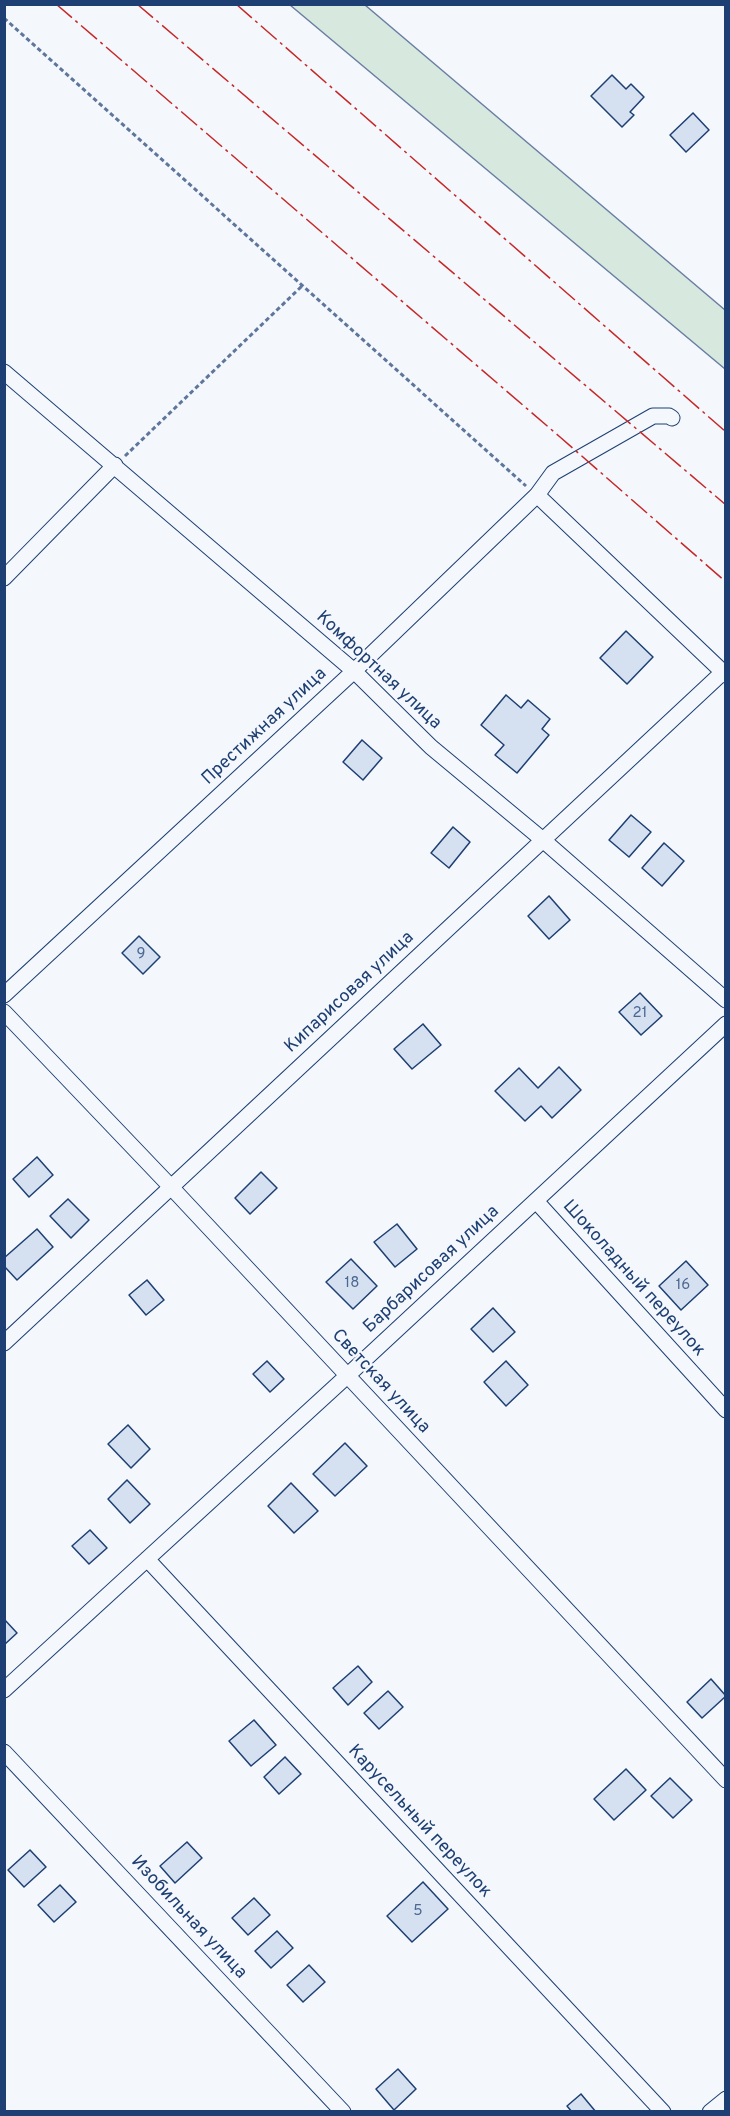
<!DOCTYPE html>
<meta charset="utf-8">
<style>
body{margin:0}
#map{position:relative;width:730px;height:2116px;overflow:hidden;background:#f4f7fb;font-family:Overpass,sans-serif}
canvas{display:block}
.frame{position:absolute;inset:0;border:6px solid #1d3f73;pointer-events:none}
</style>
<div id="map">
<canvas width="730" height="2116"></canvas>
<div class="frame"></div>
</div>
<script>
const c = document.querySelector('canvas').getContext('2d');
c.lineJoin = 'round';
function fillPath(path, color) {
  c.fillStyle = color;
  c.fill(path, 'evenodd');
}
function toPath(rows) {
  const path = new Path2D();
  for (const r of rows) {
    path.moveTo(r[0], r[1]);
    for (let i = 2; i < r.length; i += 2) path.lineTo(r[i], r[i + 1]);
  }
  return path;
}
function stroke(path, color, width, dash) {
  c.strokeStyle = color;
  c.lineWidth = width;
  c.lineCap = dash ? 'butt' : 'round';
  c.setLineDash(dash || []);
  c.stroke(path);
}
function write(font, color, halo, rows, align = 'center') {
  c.font = font + ' Overpass,sans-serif';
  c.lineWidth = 4.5;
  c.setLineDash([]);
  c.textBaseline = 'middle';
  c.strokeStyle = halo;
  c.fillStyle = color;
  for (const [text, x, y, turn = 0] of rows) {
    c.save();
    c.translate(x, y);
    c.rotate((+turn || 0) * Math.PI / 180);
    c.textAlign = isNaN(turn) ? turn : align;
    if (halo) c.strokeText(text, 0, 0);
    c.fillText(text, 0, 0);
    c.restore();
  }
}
const green = toPath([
 [290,5,365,5,725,310,725,369,290,5]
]);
fillPath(green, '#d7e8df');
stroke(green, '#687fa3', 1.5);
const building = toPath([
 [612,75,626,89,631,84,644,97,630,112,634,115,622,127,591,96,612,75],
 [693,113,709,130,686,152,670,135,693,113],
 [626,631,653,657,627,684,600,658,626,631],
 [506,695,521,708,528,700,550,719,542,729,549,735,517,773,495,755,504,745,481,725,506,695],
 [362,740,382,758,363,780,343,762,362,740],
 [631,815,651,832,629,857,609,840,631,815],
 [453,827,470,842,449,868,431,853,453,827],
 [664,843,684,861,662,886,642,868,664,843],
 [549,896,570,920,549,939,528,916,549,896],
 [139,936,160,957,143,974,122,953,139,936],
 [640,993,662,1016,641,1035,619,1012,640,993],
 [423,1024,441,1045,412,1069,394,1049,423,1024],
 [559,1067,581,1090,552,1118,541,1106,525,1121,495,1091,519,1068,538,1088,559,1067],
 [37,1157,53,1175,29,1197,13,1179,37,1157],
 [261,1172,277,1188,250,1214,235,1198,261,1172],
 [68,1199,89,1220,71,1238,50,1216,68,1199],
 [397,1224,417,1249,395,1267,374,1242,397,1224],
 [37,1229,53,1247,17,1280,4,1266,4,1258,37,1229],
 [351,1259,377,1286,353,1309,326,1282,351,1259],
 [686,1261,708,1285,681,1310,659,1286,686,1261],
 [147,1280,164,1300,146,1315,129,1295,147,1280],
 [493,1308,515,1332,493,1352,471,1329,493,1308],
 [267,1361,284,1379,270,1392,253,1374,267,1361],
 [506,1361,528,1385,506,1406,484,1382,506,1361],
 [128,1425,150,1449,131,1468,108,1444,128,1425],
 [345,1443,367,1466,335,1496,313,1474,345,1443],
 [127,1480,150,1504,130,1523,108,1499,127,1480],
 [291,1483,318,1511,294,1533,268,1506,291,1483],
 [90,1530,107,1548,89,1564,72,1546,90,1530],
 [4,1619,17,1633,4,1645,4,1619],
 [358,1666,372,1682,348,1705,333,1688,358,1666],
 [711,1679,726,1696,702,1718,687,1702,711,1679],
 [388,1691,403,1707,379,1729,364,1713,388,1691],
 [254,1720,276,1745,251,1766,229,1741,254,1720],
 [285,1757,301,1774,279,1794,264,1777,285,1757],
 [626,1769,646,1790,614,1820,594,1799,626,1769],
 [670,1778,692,1800,673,1818,651,1796,670,1778],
 [187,1842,202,1858,175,1883,160,1866,187,1842],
 [30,1850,46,1867,24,1887,8,1870,30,1850],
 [423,1882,448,1909,412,1942,387,1916,423,1882],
 [60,1885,76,1902,54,1922,38,1905,60,1885],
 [254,1898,270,1915,248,1935,232,1918,254,1898],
 [277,1931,293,1948,271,1968,255,1951,277,1931],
 [309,1965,325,1982,303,2002,287,1985,309,1965],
 [398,2069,416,2089,394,2110,376,2089,398,2069],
 [581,2094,596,2112,572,2112,567,2106,581,2094]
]);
fillPath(building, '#d5e0f0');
stroke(building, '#1d3f73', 1.5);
const street = toPath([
 [4,372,354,671,431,747,543,840,726,1000],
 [537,495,726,675],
 [4,578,115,465],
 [4,995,354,671,537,495,553,473,653,416,669,416,672,418],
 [4,1012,171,1187,726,1780],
 [536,1201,726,1410],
 [4,1343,722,673],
 [147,1559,663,2112],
 [4,1690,347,1376,726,1024],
 [4,1752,343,2112],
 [710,2112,726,2099]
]);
stroke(street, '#1d3f73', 17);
stroke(toPath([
 [4,18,526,486],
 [125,456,303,285]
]), '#5e769c', 3, [4.5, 3]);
stroke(street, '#f4f7fb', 15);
stroke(toPath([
 [56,4,560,437,726,582],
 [137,4,726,505],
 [236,4,726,432]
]), '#c62828', 1.5, [21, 4.5, 3, 4.5]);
write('15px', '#4b6792', null, [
 ["9",141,955],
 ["21",640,1014],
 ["18",352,1284],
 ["16",683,1286],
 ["5",418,1912]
]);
write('18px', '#1d3f73', '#f4f7fb', [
 ["Комфортная улица",378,671,43],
 ["Престижная улица",265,727,-43],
 ["Кипарисовая улица",350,993,-43],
 ["Барбарисовая улица",432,1270,-43],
 ["Шоколадный переулок",633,1279,48],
 ["Светская улица",380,1382,47],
 ["Карусельный переулок",419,1822,47],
 ["Изобильная улица",188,1918,47]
]);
</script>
